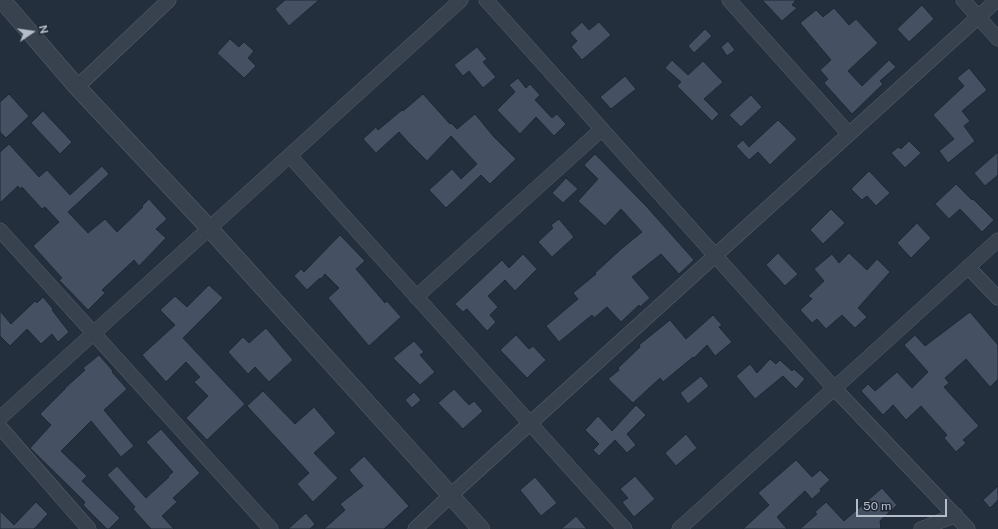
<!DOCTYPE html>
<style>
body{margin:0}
#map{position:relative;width:998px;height:529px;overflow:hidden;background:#242f3e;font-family:"Public Sans",sans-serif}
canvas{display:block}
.north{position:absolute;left:12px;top:12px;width:40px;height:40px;-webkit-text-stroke:3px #1d2633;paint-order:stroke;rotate:77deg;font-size:11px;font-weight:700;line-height:16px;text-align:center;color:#b4bcc9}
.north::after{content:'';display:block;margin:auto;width:14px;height:18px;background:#b4bcc9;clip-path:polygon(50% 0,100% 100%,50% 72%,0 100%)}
.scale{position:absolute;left:856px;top:499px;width:91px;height:18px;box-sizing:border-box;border:2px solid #b4bcc9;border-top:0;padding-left:5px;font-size:12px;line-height:14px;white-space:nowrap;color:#b4bcc9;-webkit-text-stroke:3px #1d2633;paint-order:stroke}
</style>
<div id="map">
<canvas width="998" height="529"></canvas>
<div class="north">N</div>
<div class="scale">50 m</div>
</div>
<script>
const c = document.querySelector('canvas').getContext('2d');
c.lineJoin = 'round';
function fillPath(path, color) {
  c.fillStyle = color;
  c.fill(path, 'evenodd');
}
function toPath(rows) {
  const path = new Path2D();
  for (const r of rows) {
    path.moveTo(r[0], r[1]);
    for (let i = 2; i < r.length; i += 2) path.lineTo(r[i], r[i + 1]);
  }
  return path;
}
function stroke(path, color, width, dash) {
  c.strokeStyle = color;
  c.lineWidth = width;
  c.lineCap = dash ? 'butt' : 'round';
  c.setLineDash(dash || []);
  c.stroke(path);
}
const building = toPath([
 [285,0,319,0,289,26,275,9,285,0],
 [762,0,796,0,792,5,797,8,782,21,762,0],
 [922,5,934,19,909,42,897,29,922,5],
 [834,8,849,25,856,19,878,43,848,71,862,86,889,60,896,67,880,81,883,84,852,114,824,83,828,79,820,70,831,60,800,23,816,10,823,17,834,8],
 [582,22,589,30,599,22,611,35,582,60,571,47,577,41,570,33,582,22],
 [705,29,712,36,694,53,688,46,705,29],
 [230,39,239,47,244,42,254,51,248,58,256,66,244,78,217,53,230,39],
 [728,41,735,50,727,56,721,47,728,41],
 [477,47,487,59,483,62,496,77,483,88,469,71,463,76,454,65,477,47],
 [672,60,688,75,703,61,723,82,704,99,719,114,712,121,677,86,681,82,665,68,672,60],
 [969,68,987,90,962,111,970,121,964,126,975,141,948,163,939,151,954,139,933,115,964,86,957,78,969,68],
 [625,76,636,89,611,109,600,97,625,76],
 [518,78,526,88,530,84,540,95,535,100,552,118,557,114,566,124,554,136,536,117,520,134,497,110,515,92,509,85,518,78],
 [9,94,29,116,6,138,0,132,0,102,9,94],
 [423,94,450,124,451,123,457,129,475,114,494,137,516,159,490,184,481,175,446,208,429,190,452,169,461,179,477,164,451,136,427,161,408,142,399,132,376,153,363,139,376,127,378,130,402,110,403,111,423,94],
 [751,95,762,107,741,127,729,115,751,95],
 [43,111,72,142,60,154,31,123,43,111],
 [778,120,797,139,770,165,758,152,749,160,736,146,743,140,749,147,778,120],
 [909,141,921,153,905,168,891,153,898,147,901,149,909,141],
 [9,144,39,177,47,170,70,195,102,166,109,174,68,212,88,233,105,219,117,232,143,207,142,206,149,199,167,219,156,229,166,238,139,266,134,260,102,290,105,293,88,310,59,280,62,278,33,246,59,222,45,207,42,209,22,187,20,189,18,186,0,203,0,152,9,144],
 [998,152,998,175,985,186,974,173,998,152],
 [595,154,646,206,694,260,679,274,661,254,632,277,650,298,640,307,639,305,621,322,607,307,594,318,592,315,559,342,546,326,578,299,573,293,596,274,595,273,620,250,642,232,621,209,605,226,578,201,598,179,584,165,595,154],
 [869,171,890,193,876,206,867,196,862,200,851,189,869,171],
 [566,178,578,189,563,203,552,193,566,178],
 [956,184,972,200,973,199,994,220,982,232,960,209,949,219,935,204,956,184],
 [831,209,845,223,823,244,810,230,831,209],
 [559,219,574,237,552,257,538,242,553,228,551,225,559,219],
 [917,223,931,238,911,258,897,243,917,223],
 [340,235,365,261,356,269,385,303,387,301,401,317,369,346,328,298,339,288,325,274,321,279,320,278,307,290,294,276,301,269,304,272,340,235],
 [778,253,798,274,785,286,766,265,778,253],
 [849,253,867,270,877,259,890,272,858,308,867,317,855,328,842,315,826,329,817,319,812,323,800,310,812,299,808,296,824,281,814,269,832,254,839,263,849,253],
 [523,254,537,269,515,291,505,280,488,296,498,307,490,315,496,322,487,331,467,309,463,312,455,304,502,260,509,268,523,254],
 [209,285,223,298,183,338,245,404,207,440,186,418,208,396,194,382,200,377,186,362,166,382,142,355,175,325,160,310,175,296,187,307,209,285],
 [43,297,53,309,52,310,69,332,58,342,52,334,41,344,27,329,10,346,0,336,0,311,11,324,35,301,37,303,43,297],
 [970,312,998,345,998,379,990,387,966,359,945,378,949,383,944,387,979,426,963,440,966,443,956,452,944,438,947,435,921,406,906,420,893,405,883,415,861,391,868,384,875,391,897,372,912,388,928,372,904,345,915,335,925,346,970,312],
 [713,315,722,325,719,327,732,342,715,356,707,345,694,358,693,357,663,382,660,378,633,403,608,379,619,370,618,368,640,347,639,345,670,320,686,339,713,315],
 [266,328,293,360,269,382,255,367,248,374,228,352,243,337,249,343,266,328],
 [516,335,529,349,533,346,546,360,527,378,500,350,516,335],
 [414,341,424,352,420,355,435,372,420,385,393,358,414,341],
 [99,355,113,371,112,372,127,389,104,410,134,446,121,457,91,421,61,451,87,476,82,481,120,518,109,529,107,529,83,505,85,502,30,448,51,425,40,414,65,389,65,388,85,370,83,368,99,355],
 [770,359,776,364,780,360,792,371,794,369,805,379,796,389,783,376,755,399,736,376,750,364,757,373,770,359],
 [701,376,709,386,688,404,680,393,701,376],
 [454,389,469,405,474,401,483,411,463,429,438,403,454,389],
 [263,391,295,424,314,407,336,433,314,453,338,478,313,502,297,484,309,473,247,406,263,391],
 [414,392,421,400,412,408,405,400,414,392],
 [636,405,646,415,627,434,636,445,627,453,615,440,599,456,593,450,599,444,585,430,598,416,612,431,636,405],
 [161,429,200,473,173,498,177,502,162,516,174,529,151,529,133,509,135,507,107,475,117,466,146,498,169,477,168,476,173,472,146,442,161,429],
 [686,434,697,448,676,466,665,453,686,434],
 [364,456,409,506,384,529,324,529,345,510,340,504,363,486,349,470,364,456],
 [796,460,812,477,820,470,830,480,820,489,821,491,812,499,805,491,777,517,787,529,743,529,769,505,758,493,796,460],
 [635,476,655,499,634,517,622,502,628,498,620,489,635,476],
 [535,477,557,503,541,516,520,490,535,477],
 [998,486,998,500,990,508,983,500,998,486],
 [882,488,897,505,880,521,881,529,800,529,817,514,815,512,826,502,844,521,882,488],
 [36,502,48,514,34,529,0,529,0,511,14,525,36,502],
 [306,513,315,524,310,529,288,529,306,513],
 [576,516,587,529,561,529,576,516]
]);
fillPath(building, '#455162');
stroke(building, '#1f2835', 1);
const minor = toPath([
 [486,0,834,388,968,529],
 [729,0,849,134],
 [963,0,998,39],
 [77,87,169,0],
 [290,156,625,529],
 [0,230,271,529],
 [968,267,998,298],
 [416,297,602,129],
 [0,418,461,0],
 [0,427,89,529],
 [415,529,451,495,997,0],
 [679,529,998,240],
 [921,529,956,515]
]);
const tertiary = toPath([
 [2,0,77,87,210,229,481,529]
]);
stroke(minor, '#565f6c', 15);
stroke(tertiary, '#565f6c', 18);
stroke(minor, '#38414e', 14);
stroke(tertiary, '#38414e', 17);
</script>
